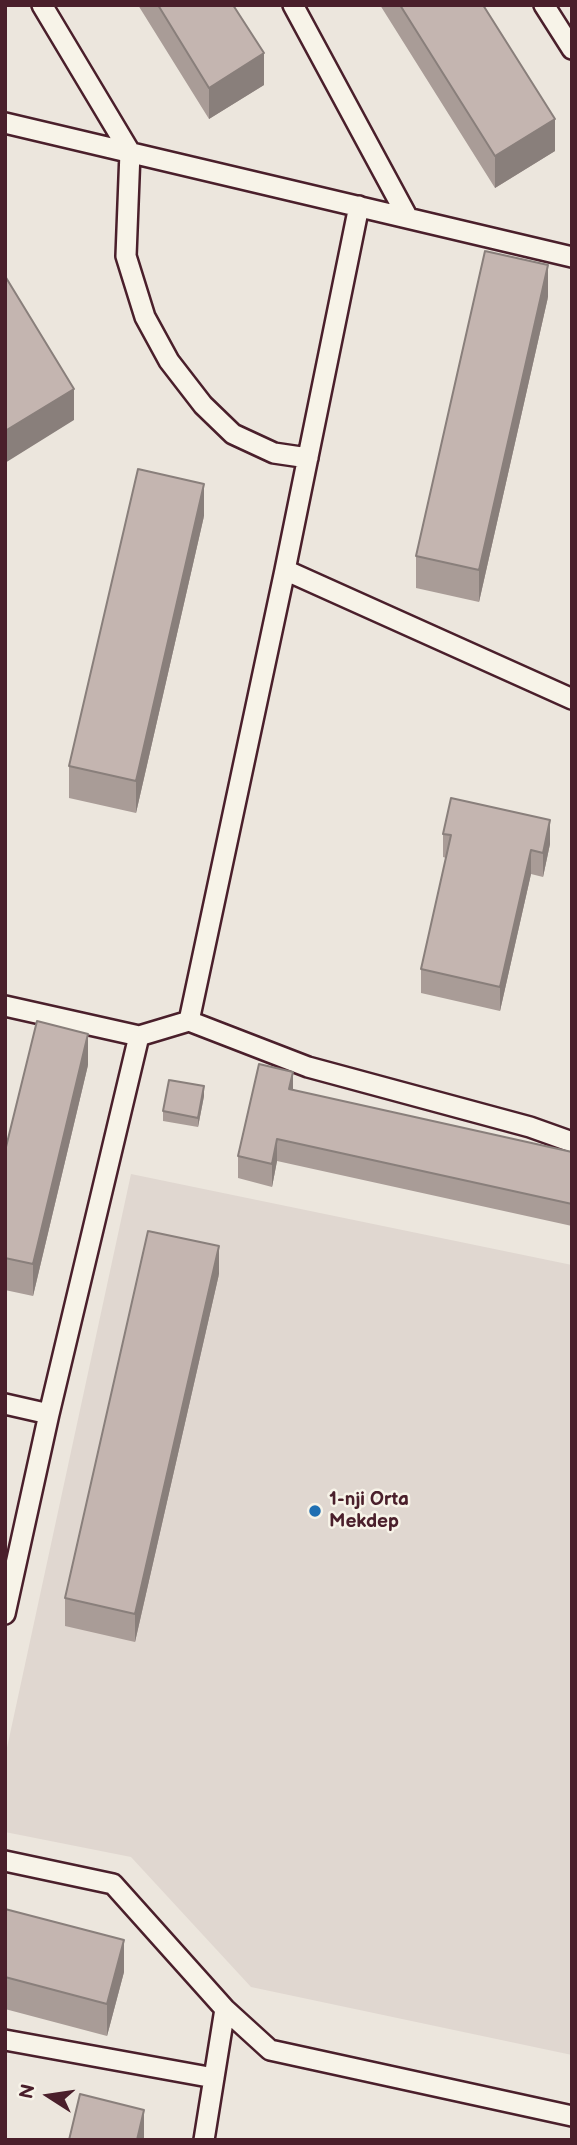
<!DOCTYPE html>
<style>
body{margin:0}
#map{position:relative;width:577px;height:2145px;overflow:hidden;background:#ece6dd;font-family:"Balsamiq Sans",sans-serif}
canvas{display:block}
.frame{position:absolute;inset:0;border:7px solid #4a1f2b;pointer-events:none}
.north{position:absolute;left:14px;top:2061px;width:70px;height:70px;-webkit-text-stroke:5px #f7f3e8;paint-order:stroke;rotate:282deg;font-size:19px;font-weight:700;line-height:28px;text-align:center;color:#4a1f2b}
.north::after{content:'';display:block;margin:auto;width:24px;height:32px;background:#4a1f2b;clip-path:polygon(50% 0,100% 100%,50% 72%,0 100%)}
</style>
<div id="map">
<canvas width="577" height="2145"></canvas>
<div class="frame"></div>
<div class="north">N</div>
</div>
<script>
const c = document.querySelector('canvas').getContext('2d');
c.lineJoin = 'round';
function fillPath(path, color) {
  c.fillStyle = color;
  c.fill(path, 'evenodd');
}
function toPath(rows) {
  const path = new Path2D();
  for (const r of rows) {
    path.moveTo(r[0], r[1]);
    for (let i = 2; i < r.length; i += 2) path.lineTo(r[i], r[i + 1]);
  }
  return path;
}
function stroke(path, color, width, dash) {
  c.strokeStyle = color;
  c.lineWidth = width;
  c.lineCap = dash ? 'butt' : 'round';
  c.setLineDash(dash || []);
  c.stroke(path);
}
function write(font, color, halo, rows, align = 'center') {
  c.font = font + ' "Balsamiq Sans",sans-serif';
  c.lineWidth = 5;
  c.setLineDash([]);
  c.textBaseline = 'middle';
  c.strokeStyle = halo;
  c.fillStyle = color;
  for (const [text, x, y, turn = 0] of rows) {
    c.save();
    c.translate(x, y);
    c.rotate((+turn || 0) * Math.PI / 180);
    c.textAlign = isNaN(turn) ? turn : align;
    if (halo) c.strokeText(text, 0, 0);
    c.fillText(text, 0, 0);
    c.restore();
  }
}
fillPath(toPath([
 [131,1174,572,1265,572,2055,251,1987,131,1857,5,1832,5,1757]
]), '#e0d7d0');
const service = toPath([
 [42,5,130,152,126,256,145,317,169,361,203,405,233,434,274,453,308,458],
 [293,5,408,218],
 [544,5,572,49],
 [5,123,572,257],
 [359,206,285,570,572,699],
 [5,1006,139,1036,49,1414],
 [189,1021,308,1067,530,1127,572,1142],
 [139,1036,189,1021,285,570],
 [5,1404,49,1414,5,1614],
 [5,1861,113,1884,225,2009,270,2050,572,2116],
 [5,2040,214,2078],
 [204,2140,225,2009]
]);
stroke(service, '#4a1f2b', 24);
stroke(service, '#f7f3e8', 19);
fillPath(toPath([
 [138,5,233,5,264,85,209,119],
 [380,5,483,5,555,151,495,188],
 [548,297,479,602,416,588,416,556],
 [204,516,136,813,69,798,69,766],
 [443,834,550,844,543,877,531,874,500,1011,421,993,421,969,446,858,443,857],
 [88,1065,33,1296,5,1290,5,1151],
 [293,1090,572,1152,572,1226,277,1161,272,1187,238,1178,238,1156],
 [204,1096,198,1127,163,1121,163,1111],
 [219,1274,135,1642,65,1626,65,1598],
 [5,1909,124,1972,107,2036,5,2009]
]), '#a99c97');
fillPath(toPath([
 [264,53,264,85,209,119,209,88],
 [555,119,555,151,495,188,495,156],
 [548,265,548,297,479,602,479,570],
 [74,389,74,420,5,463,5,431],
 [204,484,204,516,136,813,136,781],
 [550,820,550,844,543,877,543,853],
 [531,850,531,874,500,1011,500,987],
 [88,1034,88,1065,33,1296,33,1264],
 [293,1072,293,1094,289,1089],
 [204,1086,204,1096,198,1127,198,1118],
 [277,1139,277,1161,272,1187,272,1164],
 [219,1246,219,1274,135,1642,135,1614],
 [124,1940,124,1972,107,2036,107,2004],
 [144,2110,144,2140,137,2140]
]), '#897f7b');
const building = toPath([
 [158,5,233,5,264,53,209,88,158,5],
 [400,5,483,5,555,119,495,156,400,5],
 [485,251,548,265,479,570,416,556,485,251],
 [5,276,74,389,5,431,5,276],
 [138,469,204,484,136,781,69,766,138,469],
 [451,798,550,820,543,853,531,850,500,987,421,969,451,835,443,834,451,798],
 [37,1021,88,1034,33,1264,5,1258,5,1151,37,1021],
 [259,1064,293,1072,289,1089,572,1152,572,1204,277,1139,272,1164,238,1156,259,1064],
 [169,1080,204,1086,198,1118,163,1111,169,1080],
 [148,1231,219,1246,135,1614,65,1598,148,1231],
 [5,1909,124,1940,107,2004,5,1977,5,1909],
 [80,2094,144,2110,137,2140,69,2140,80,2094]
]);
fillPath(building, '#c4b5b0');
stroke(building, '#897f7b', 2);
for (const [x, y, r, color] of [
 [315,1511,7,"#1f6fb2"]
]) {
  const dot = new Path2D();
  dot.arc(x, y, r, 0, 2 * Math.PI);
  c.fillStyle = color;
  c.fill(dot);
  stroke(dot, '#f7f3e8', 2.5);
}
write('bold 19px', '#4a1f2b', '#f7f3e8', [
 ["1-nji Orta",329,1500],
 ["Mekdep",329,1522]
], 'left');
</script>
